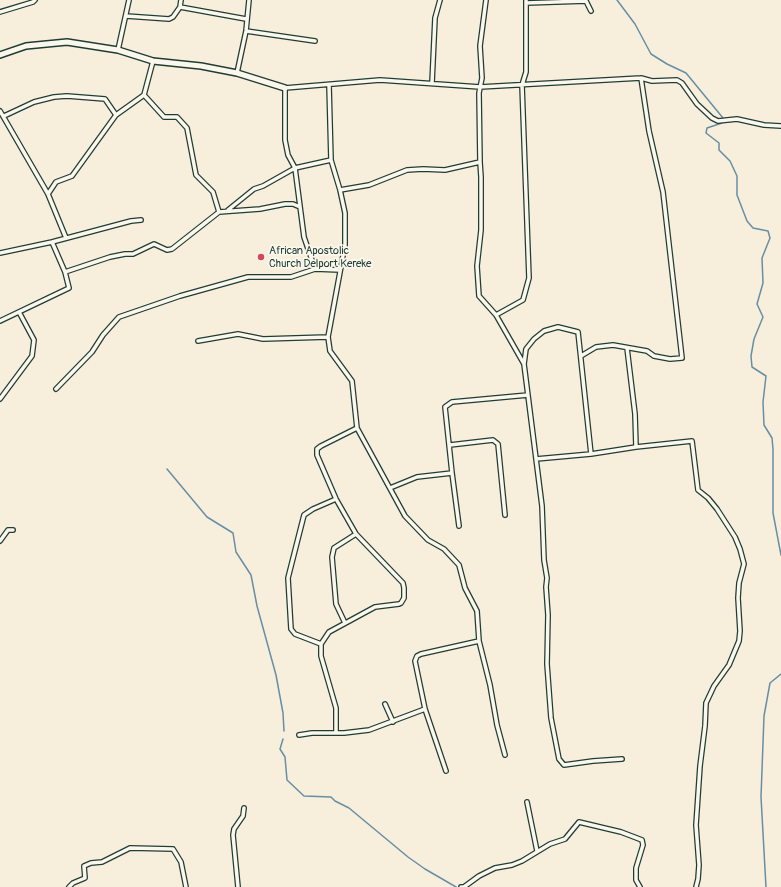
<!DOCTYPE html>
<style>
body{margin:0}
canvas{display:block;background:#f8eedc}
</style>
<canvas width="781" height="887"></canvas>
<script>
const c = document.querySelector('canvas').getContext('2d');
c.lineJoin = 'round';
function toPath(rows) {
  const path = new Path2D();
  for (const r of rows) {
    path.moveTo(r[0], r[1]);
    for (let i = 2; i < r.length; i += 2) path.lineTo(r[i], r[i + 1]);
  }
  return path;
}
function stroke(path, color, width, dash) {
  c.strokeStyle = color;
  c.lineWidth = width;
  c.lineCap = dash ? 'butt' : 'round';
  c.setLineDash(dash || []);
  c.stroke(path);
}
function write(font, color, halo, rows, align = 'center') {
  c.font = font + ' Pangolin,sans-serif';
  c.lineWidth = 3.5;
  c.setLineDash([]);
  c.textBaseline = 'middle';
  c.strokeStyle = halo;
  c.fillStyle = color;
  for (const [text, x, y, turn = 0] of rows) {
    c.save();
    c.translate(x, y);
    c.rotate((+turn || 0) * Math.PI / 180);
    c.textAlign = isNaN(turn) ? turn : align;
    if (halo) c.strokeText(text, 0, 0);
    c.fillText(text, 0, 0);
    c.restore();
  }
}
stroke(toPath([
 [617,0,635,24,651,54,667,64,686,73,723,118],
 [722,123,707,128,706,133,719,143,719,150,730,161,737,176,737,195,747,221,753,228,768,231,770,238,762,258,763,283,757,304,763,317,754,339,751,356,752,367,766,376,763,402,764,425,772,438,773,449,773,513,781,555],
 [167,469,207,517,233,533,236,552,251,575,257,606,276,675,283,713,284,731],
 [283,739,280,749,285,757,287,780,304,796,331,797,335,801,349,808,408,857,425,869,456,887],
 [766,887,761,797,764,716,770,683,781,674]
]), '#668fa5', 1.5);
const street = toPath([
 [526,3,586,1,591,11],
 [180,7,246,19],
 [0,12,33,2,35,0],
 [126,16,169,19,173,17,180,7,181,0],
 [246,31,315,41],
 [118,50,129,0],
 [237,73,246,31,249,0],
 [432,83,435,18,440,0],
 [329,85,331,160,340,190,345,213,345,245,328,337,330,351,352,381,357,428,405,516,428,540,444,549,459,565,465,588,477,611,479,641,490,685,497,725,505,755],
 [144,95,164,117,177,117,187,128,196,175,213,192,219,212],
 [0,111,48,194,66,238],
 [4,116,34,102,54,97,67,96,105,99,116,115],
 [480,162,481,177,481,230,477,266,479,296,496,315,524,364,542,506,544,560,547,578,546,587,548,615,547,664,551,718,559,759,564,765,593,761,622,759],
 [340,190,369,185,407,170,423,169,445,170,480,162,479,93,482,78,480,46,486,0],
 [48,194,56,182,72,176,116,115,144,95,153,61],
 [228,210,254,189,263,186,295,168,331,160],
 [0,253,52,242,131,221,141,220],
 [315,269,304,237,295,168,288,155,285,140,285,88,380,80,480,87,641,78,652,81,677,80,682,83,697,104,712,118,718,121,737,119,764,125,781,126],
 [65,272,110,257,125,254,133,254,154,244,167,250,172,249,219,212,260,209,285,204,293,204,300,207],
 [496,315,523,300,529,278,522,85,526,72,526,0],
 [0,321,69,288,65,272,52,242],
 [198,341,238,334,263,339,328,337],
 [627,348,635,414,636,447],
 [581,356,596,347,613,345,647,351,654,356,670,359,682,358,663,192,649,131,641,78],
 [524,364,526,349,534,339,544,331,558,327,578,332,591,454],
 [56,389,92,352,103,335,119,317,180,296,248,277,291,277,315,269,340,270],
 [0,399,32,356,34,340,19,312],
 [450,445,493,440,498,444,505,515],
 [536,459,591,454,636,447,692,441,698,490,708,498,717,509,735,537,740,549,744,564,739,583,738,598,740,631,739,641,729,665,714,686,706,703,705,726,700,766,696,825,699,865,698,879,696,887],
 [390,488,417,477,452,473],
 [459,526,452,473,445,407,452,402,528,395],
 [0,541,8,530,13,530],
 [345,623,336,604,332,557,334,548,356,534],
 [321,644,295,634,291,629,288,578,304,515,313,509,336,499],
 [385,704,393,722],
 [336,732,336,708,321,656,321,644,329,632,375,607,399,604,401,603,404,598,404,588,403,583,356,534,336,499,317,455,317,449,321,446,357,428],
 [299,735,312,733,344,733,369,730,425,709],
 [446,771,425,709,415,661,417,656,421,654,479,641],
 [527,802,537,851],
 [69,887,73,883,85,878,84,866,91,863,102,862,130,848,173,849,181,862,186,887],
 [238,887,233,835,234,829,243,816,244,808],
 [461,887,464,887,479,876,495,868,512,865,522,861,550,844,565,839,579,822,621,832,642,840,643,845,636,868,636,880,640,887]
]);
const secondary = toPath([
 [0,55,26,46,67,42,118,50,153,61,201,66,237,73,285,88]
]);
stroke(street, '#1f3d34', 6);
stroke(secondary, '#1f3d34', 8);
stroke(street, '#fbf7ec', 3.5);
stroke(secondary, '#fbf7ec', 5);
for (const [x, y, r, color] of [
 [261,257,4,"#d1495b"]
]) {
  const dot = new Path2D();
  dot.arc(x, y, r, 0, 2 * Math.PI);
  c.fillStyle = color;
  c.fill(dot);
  stroke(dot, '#fbf7ec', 1.5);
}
write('11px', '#1f3d34', '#fbf7ec', [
 ["African Apostolic",269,251],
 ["Church Delport Kereke",269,264]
], 'left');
</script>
